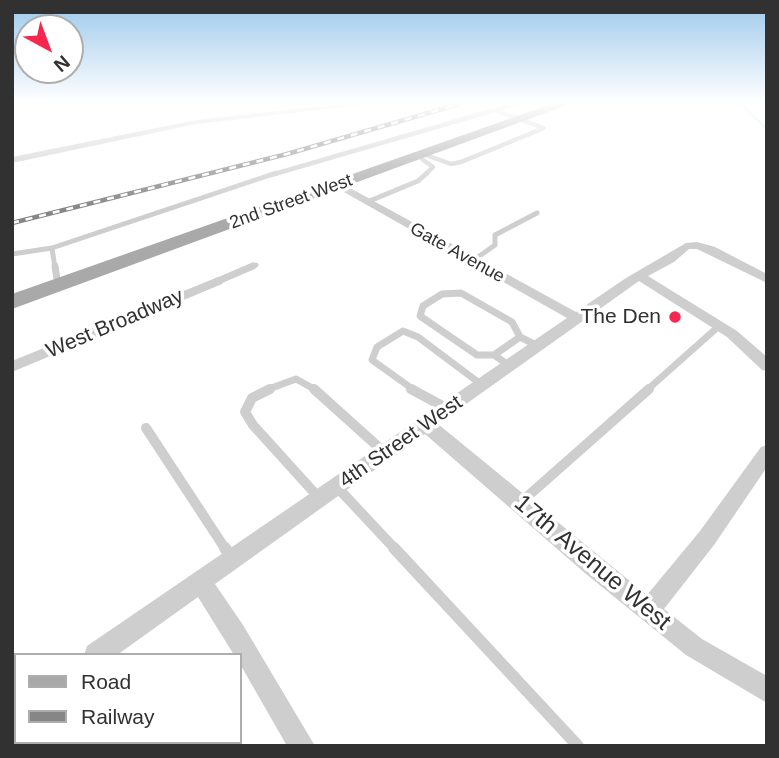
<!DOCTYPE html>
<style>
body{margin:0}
#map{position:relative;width:779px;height:758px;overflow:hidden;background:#fff;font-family:Arial,sans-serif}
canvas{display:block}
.frame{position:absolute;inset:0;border:14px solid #313131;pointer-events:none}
.legend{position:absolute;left:14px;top:653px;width:228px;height:91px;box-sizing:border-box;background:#fff;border:2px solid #adadad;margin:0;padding:9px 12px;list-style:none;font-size:21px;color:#313131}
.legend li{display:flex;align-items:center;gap:14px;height:35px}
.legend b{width:35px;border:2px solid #adadad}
.north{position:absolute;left:14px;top:14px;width:70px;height:70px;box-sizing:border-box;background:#fff;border:2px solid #adadad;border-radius:50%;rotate:139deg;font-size:19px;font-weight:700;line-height:28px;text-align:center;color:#313131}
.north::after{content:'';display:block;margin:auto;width:24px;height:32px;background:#f5274e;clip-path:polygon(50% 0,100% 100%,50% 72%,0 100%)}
</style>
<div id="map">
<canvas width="779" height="758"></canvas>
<div class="frame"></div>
<ul class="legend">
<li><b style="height:9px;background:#a9a9a9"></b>Road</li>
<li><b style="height:9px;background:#868686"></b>Railway</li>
</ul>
<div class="north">N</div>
</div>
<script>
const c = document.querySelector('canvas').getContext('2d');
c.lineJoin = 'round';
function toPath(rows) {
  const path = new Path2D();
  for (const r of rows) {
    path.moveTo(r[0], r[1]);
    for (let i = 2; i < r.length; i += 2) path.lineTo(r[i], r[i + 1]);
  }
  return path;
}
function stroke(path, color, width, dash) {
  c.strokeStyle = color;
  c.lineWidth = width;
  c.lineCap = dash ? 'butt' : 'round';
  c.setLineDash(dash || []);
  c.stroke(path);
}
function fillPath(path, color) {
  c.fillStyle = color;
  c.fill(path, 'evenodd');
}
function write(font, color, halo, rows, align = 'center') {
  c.font = font + ' Arial,sans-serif';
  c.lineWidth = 7;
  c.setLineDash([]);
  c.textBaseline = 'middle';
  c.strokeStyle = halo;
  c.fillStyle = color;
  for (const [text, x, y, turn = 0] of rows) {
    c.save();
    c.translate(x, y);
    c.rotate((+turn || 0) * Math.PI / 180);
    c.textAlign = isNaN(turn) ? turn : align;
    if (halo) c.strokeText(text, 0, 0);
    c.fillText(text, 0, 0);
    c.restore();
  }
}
stroke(toPath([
 [733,102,744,107,767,129]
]), '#cae6f0', 2.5);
stroke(toPath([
 [423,154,451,164,461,162,544,128,497,111],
 [422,159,433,167,425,175],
 [271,175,522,102]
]), '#cecece', 4.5);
stroke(toPath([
 [367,202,418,181,427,173],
 [52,248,55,268],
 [12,254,52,248,276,173],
 [471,262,495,245,495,235,537,213],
 [248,268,256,265]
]), '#cecece', 5);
stroke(toPath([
 [55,266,58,286],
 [218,281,253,266],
 [494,355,520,337],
 [510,366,494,355,477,355,420,316,423,306,442,294,461,293,512,322,520,337,538,346],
 [266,390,296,379,316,390],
 [414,390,372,360,377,347,403,331,418,337,482,385],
 [647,390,719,326]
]), '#cecece', 7);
stroke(toPath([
 [270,389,252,398,245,412,253,425,320,499],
 [314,389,384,452],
 [411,389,448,409],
 [146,428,226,550],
 [337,487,396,550],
 [520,503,649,389]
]), '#cecece', 10);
stroke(toPath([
 [225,548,231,557],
 [394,548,578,746],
 [48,742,49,746]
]), '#cecece', 12);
fillPath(toPath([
 [360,102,387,102,196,124,12,163,12,157,196,120,360,102],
 [335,183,341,183,576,312,626,278,686,243,697,242,715,247,767,274,767,283,697,249,689,249,674,262,648,276,737,331,767,357,767,371,762,370,727,337,639,281,438,424,647,595,700,531,761,447,767,445,767,467,714,545,664,609,702,639,767,676,767,703,686,655,586,574,425,434,215,584,243,625,315,746,287,746,240,664,240,655,234,655,198,597,117,655,84,655,87,646,567,318,335,187,335,183],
 [218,277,224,281,222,284,12,372,12,361,218,277],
 [16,698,16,724,12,726,12,700,16,698]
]), '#cecece');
fillPath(toPath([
 [557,102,575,102,12,309,12,294,557,102]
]), '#a9a9a9');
const rail = toPath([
 [12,223,287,154,466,102]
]);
stroke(rail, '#868686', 4.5);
stroke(rail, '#fff', 2.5, [7]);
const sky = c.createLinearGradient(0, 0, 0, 208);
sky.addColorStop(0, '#9cc8eb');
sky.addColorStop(0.49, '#fff');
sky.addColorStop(1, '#ffffff00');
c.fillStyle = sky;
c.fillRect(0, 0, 779, 208);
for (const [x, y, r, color] of [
 [675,317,7,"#f5274e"]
]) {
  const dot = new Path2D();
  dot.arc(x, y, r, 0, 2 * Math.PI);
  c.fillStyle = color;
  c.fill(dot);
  stroke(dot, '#fff', 2.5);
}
write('18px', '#313131', '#fff', [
 ["2nd Street West",291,202,-20],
 ["Gate Avenue",457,253,29]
]);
write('21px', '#313131', '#fff', [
 ["The Den",661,317]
], 'right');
write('21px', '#313131', '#fff', [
 ["West Broadway",115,324,-23],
 ["4th Street West",401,442,-35]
]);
write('24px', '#313131', '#fff', [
 ["17th Avenue West",592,563,40]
]);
</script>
